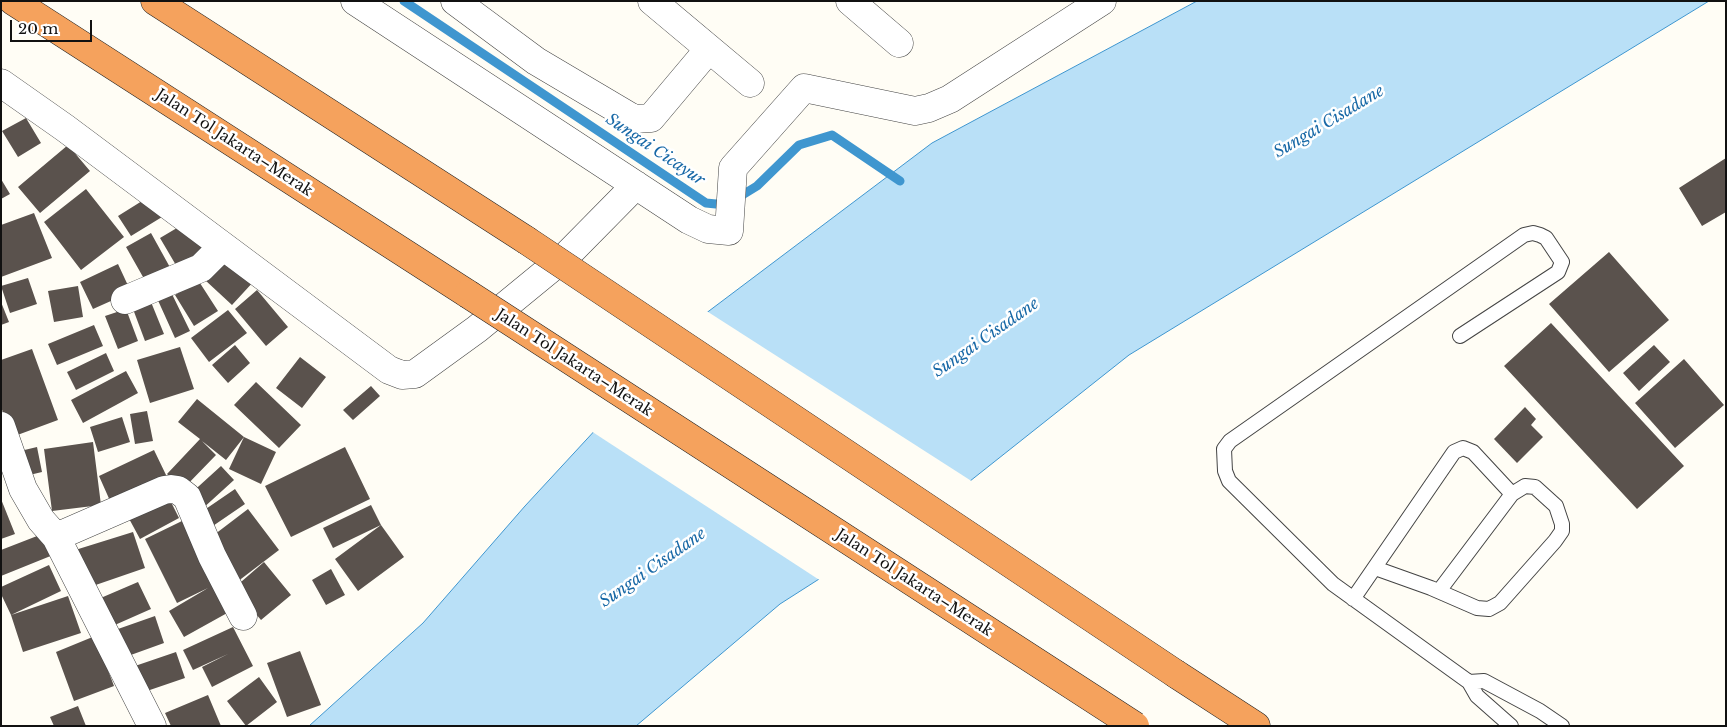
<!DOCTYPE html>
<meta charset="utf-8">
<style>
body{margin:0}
#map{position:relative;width:1727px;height:727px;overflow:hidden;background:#fffdf5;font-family:"Libre Baskerville",serif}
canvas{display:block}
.frame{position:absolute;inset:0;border:2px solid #111;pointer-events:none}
.scale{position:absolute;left:10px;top:20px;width:82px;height:22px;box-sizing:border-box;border:2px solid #111;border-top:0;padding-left:6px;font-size:15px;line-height:18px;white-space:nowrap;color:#111;-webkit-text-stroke:4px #fff;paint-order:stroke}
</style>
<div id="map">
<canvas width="1727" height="727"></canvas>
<div class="frame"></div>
<div class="scale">20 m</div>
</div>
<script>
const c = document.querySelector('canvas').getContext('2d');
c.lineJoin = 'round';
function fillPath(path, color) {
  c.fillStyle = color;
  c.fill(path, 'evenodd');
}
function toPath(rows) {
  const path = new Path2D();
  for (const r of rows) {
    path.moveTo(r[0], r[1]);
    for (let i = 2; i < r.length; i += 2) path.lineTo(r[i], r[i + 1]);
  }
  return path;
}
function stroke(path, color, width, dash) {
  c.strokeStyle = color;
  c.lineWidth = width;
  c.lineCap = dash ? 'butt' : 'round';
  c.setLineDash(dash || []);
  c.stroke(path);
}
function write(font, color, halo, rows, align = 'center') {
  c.font = font + ' "Libre Baskerville",serif';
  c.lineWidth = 5;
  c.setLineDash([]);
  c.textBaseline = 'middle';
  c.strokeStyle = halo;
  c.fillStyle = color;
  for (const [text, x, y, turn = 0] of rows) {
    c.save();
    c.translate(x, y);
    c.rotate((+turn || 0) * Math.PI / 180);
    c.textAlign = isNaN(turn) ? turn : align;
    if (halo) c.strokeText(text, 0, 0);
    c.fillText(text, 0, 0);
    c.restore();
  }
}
const water = toPath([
 [1197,1,1709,1,1129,355,960,489,780,604,636,726,309,726,423,623,525,506,697,320,932,143,1197,1]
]);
fillPath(water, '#b9e0f7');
stroke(water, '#3f96cf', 1);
fillPath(toPath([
 [705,310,973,482,961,491,821,581,591,431,695,318]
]), '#fffdf5');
stroke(toPath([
 [404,1,706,203,726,205,757,186,799,145,832,135,900,181]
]), '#3f96cf', 9);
fillPath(toPath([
 [26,118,41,143,18,157,2,131],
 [68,145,90,171,40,213,18,187],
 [1726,158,1726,212,1702,226,1679,188],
 [1,179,10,194,1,199],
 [86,189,124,237,81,270,44,222],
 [150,196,162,217,131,236,118,216],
 [34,213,52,258,1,277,1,225],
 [187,222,207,256,180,272,160,238],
 [151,233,172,271,147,284,126,247],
 [1609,252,1669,320,1609,372,1549,304],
 [227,255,255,280,232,305,205,280],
 [118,264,131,292,93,309,80,282],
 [28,278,37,304,10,313,1,286],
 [198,280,218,311,194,326,175,295],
 [78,286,83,317,54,322,48,291],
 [170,290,190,331,175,338,156,296],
 [257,290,288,327,266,346,235,309],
 [1,302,9,322,1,325],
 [151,302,164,334,145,341,133,309],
 [126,309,138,341,118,349,105,316],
 [228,310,247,333,209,362,191,338],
 [1551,323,1684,466,1637,509,1504,366],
 [94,325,103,346,57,365,48,344],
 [235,345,250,363,228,383,212,365],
 [1654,345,1670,362,1639,391,1623,373],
 [180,347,194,389,150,403,137,360],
 [32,349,58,420,12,437,1,407,1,360],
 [106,353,114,371,76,390,67,372],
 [300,357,326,377,302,408,276,388],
 [1684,359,1724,405,1675,448,1635,403],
 [126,371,138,393,83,423,71,400],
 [256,382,301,425,279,448,234,405],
 [371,386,380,396,353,420,343,410],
 [197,399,244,437,276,452,261,484,229,469,244,437,226,460,202,441,216,455,183,489,167,474,200,439,178,422],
 [1525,407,1536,419,1531,425,1543,437,1517,463,1494,439],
 [147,411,153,441,135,444,130,414],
 [122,417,130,442,98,452,90,427],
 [93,442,101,505,52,511,44,449],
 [37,447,42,472,21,477,16,452],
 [345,447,370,499,291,537,265,486],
 [154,450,167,477,111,503,99,476],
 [221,466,234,480,201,510,188,496],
 [235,489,245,504,207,530,197,515],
 [166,492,179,518,140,539,126,513],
 [1,499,15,534,1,539],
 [371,505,381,525,333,548,323,528],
 [248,509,279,550,237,582,206,541],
 [182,521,229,612,184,637,169,611,208,588,177,603,145,539],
 [381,525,404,557,358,591,335,559],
 [50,531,58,553,1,576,1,550],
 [133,532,145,568,84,589,72,551],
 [264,562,291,595,261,620,234,588],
 [49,565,61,591,11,615,68,596,81,633,23,652,11,615,1,594,1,587],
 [331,569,345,595,326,605,312,580],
 [138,582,151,609,108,628,96,600],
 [155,616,164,643,128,656,118,629],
 [233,627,253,666,212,687,202,667,228,654,193,670,183,650],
 [95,636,114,686,74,701,56,652],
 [300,651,321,705,287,717,267,663],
 [176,652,185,678,144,692,135,666],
 [259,677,277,702,246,726,227,701],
 [208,695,221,726,171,726,165,713],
 [78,706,86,726,54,726,50,717]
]), '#5a524d');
const lane = toPath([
 [1460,336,1558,272,1562,262,1546,238,1540,235,1533,233,1524,235,1230,441,1224,449,1225,471,1229,481,1333,584,1469,682,1477,696,1511,726],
 [1375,568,1431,588,1477,608,1489,609,1500,603,1555,541,1562,531,1562,524,1556,506,1535,487,1525,486,1512,494,1439,591],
 [1353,599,1454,452,1463,448,1473,452,1512,494],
 [1469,682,1484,681,1540,711,1562,726]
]);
const street = toPath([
 [355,1,689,220,708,229,729,231,733,168,804,88,915,111,929,108,950,99,1102,1],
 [455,1,536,61,634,119,651,118,709,49],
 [652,1,750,83],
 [850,1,899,43],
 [1,83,65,128,389,370,402,375,415,374,477,329,566,256,636,185],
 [125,300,201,268,223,246],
 [1,426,23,489,41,520,56,537,152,726],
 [56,537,164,490,171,489,178,490,187,497,212,556,243,616]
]);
const highway = toPath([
 [13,1,468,294],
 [155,1,526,240],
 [1176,674,1256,726]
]);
stroke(lane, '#444', 16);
stroke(street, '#444', 29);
stroke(highway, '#222', 29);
stroke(lane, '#fff', 14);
stroke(street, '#fff', 28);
stroke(highway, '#f5a25d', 28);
const highwayBridge = toPath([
 [526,240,1176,674],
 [468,294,1135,726]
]);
stroke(highwayBridge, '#222', 29, []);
stroke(highwayBridge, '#f5a25d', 28);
write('15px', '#111', '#fff', [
 ["Jalan Tol Jakarta–Merak",234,143,33],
 ["Jalan Tol Jakarta–Merak",574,363,33],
 ["Jalan Tol Jakarta–Merak",914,583,33]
]);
write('italic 16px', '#1768a6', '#fff', [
 ["Sungai Cisadane",1329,122,-31],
 ["Sungai Cicayur",655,150,34],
 ["Sungai Cisadane",986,338,-35],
 ["Sungai Cisadane",653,568,-35]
]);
</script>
